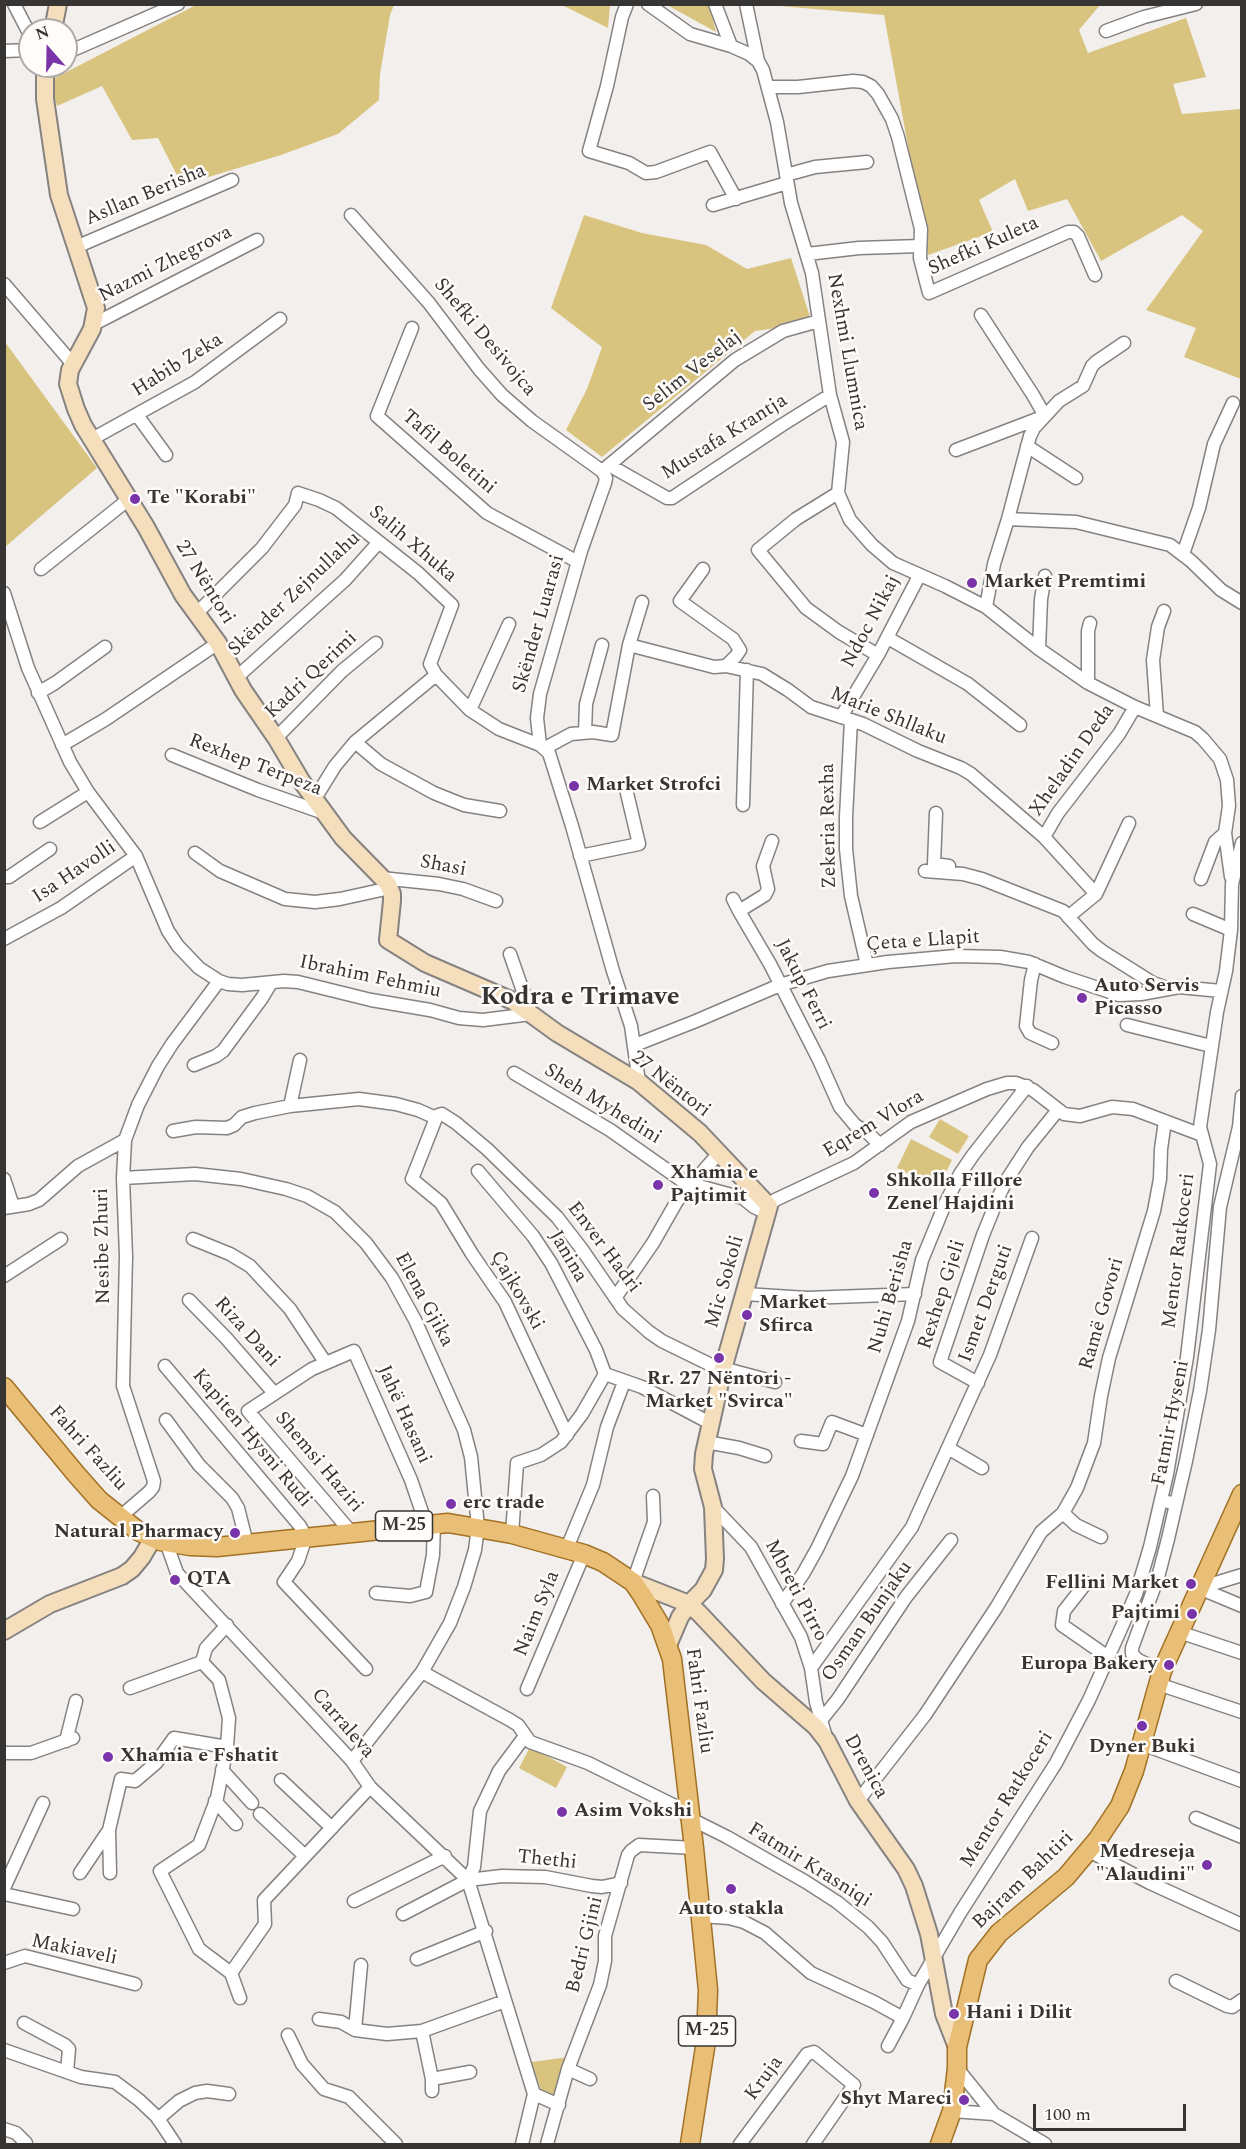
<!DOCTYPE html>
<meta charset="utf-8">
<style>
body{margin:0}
#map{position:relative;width:1246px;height:2149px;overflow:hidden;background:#f2efed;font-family:Spectral,serif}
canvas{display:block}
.frame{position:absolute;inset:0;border:6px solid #363534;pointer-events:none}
.north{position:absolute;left:18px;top:18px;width:60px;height:60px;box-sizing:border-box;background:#fffcfa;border:2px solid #afacab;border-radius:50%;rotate:340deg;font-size:16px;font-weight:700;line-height:24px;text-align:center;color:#363534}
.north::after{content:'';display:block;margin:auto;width:21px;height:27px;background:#7834a8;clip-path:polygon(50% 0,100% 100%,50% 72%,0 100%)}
.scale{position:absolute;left:1033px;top:2104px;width:153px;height:27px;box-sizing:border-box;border:3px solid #363534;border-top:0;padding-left:8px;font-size:18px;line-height:21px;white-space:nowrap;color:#363534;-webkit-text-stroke:4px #fffcfa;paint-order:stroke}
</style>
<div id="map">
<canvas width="1246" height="2149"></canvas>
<div class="frame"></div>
<div class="north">N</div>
<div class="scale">100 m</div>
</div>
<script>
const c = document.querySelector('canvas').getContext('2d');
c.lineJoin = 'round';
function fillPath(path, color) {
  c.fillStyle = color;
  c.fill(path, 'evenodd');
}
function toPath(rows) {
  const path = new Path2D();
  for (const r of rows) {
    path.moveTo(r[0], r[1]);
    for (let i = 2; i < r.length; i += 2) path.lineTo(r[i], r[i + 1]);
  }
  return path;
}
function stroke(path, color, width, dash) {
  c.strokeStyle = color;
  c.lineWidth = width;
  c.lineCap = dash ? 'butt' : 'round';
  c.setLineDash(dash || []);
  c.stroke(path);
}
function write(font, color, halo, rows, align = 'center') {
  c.font = font + ' Spectral,serif';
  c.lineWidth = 5;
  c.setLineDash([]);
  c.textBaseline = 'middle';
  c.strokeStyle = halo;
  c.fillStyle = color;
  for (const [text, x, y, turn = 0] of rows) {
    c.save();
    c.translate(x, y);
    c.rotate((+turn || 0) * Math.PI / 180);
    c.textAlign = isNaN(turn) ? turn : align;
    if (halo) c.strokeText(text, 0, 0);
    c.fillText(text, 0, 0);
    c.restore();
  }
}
fillPath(toPath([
 [780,4,1100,5,1079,30,1088,53,1186,18,1206,77,1173,84,1182,114,1241,109,1241,379,1184,357,1196,328,1146,310,1203,231,1182,215,1101,261,1067,199,1028,211,1015,179,979,200,993,232,928,255,884,15,780,6],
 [196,5,394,5,390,15,380,74,379,100,338,134,281,155,182,185,158,138,132,140,102,86,57,106,49,81],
 [562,5,612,5,610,6,608,28],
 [667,5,709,5,716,32],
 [584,215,642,233,706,245,747,269,791,258,812,323,755,331,602,457,566,430,587,389,602,347,551,308],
 [5,342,97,468,5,547,4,547],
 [940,1119,969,1136,958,1154,929,1137],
 [911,1139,952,1160,938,1188,897,1168],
 [530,1747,567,1767,556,1788,519,1768],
 [569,2057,557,2099,542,2092,531,2062]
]), '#d9c47f');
const street = toPath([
 [14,4,30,35],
 [627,4,622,17,607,86,589,151,629,163,646,173,656,172,710,152,736,199],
 [648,4,690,34,731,46,749,54,758,61,763,70,777,122,791,203,812,273,830,395,843,442,838,493,850,520,872,545,893,563,945,586,986,607,1039,649,1088,683,1135,707,1195,732,1203,739,1220,759,1227,780,1229,806,1225,833,1231,877],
 [715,4,731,46],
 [746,4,758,61],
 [1106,31,1144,17,1196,4],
 [4,51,30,50],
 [66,53,178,4],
 [768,87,798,87,853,81,863,82,871,86,878,94,892,119,898,137,921,229,920,258,929,293,1068,232,1074,232,1078,236,1095,275],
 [786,175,815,167,867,162],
 [713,205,787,183],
 [351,215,429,303,479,369,502,395,532,421,602,471],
 [76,247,232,180],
 [807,254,859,248,920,246],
 [4,284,72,363],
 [94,324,257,240],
 [412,328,377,416,487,513,578,562],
 [137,415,166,455],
 [92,439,195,382,280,319],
 [1027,446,1076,478],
 [956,450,1045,416,1033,395,981,315],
 [609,465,667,498,672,498,782,425,830,395],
 [602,471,735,360,783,331,819,321],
 [838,493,796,519,758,550,806,608,839,632,878,655],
 [1008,519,1076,522,1170,545,1191,561,1221,590,1242,603],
 [1183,554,1199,508,1214,444,1233,403],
 [41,569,129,499],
 [703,569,680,601,733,639,740,650,736,656,726,666],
 [4,593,28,668,70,762,88,792,136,856,168,931,178,946,199,968,219,981,228,984,242,985,284,981,298,982,371,1000,430,1010,459,1018,483,1020,531,1014,510,954],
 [986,607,994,564,1008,519,1030,436,1034,428,1059,401,1083,386,1092,366,1096,362,1124,343],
 [197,613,262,548,295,505,298,493,319,500,336,508,418,573,452,605,430,664,436,675,470,710,499,729,540,745,549,753,572,826,613,971,631,1026,639,1082],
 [888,638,968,684,1020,725],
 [629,645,714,667,726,666,762,674,788,690,811,707,863,724,918,751,961,768,971,774,1044,837,1096,894],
 [1039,649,1041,599,1045,576],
 [237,677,345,580,379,542],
 [1088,683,1088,631,1090,623],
 [38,693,55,683,105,647],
 [470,710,509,624],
 [1157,716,1153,660,1158,627,1164,611],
 [841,717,878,655,919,576],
 [851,720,846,817,846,849,851,896,867,965],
 [585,732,586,704,602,645],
 [276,738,342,671,376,643],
 [355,742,381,764,434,793,464,805,500,811],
 [62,745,106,719,218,643],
 [540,745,537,718,540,694,581,551,605,483,606,478,602,471],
 [545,748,571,734,593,732,612,735,629,645,642,602],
 [172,755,258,790,324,813],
 [314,800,335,766,355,742,436,675],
 [743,805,747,670],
 [936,813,934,864,949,866],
 [40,822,88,792],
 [1044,837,1058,813,1119,734,1135,707],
 [772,841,763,866,768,889,765,895,739,911,770,964,819,1060,840,1107,855,1125,868,1133,880,1145],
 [195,853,220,871,285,899,315,902,340,899,390,888],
 [580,856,639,844,626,789],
 [925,871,963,874,982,879,1063,911,1093,944,1102,951,1153,983,1167,988],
 [4,877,9,877,50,849],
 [381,878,439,884,463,889,496,901],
 [1201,879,1215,842,1225,833],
 [733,899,739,911],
 [1193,914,1231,930],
 [1068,917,1096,894,1129,823],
 [4,939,61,908,136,856],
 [1035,964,1031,980,1026,1026,1030,1033,1052,1043],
 [1127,1025,1211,1046],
 [635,1045,696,1021,780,985,828,971,888,962,956,956,1000,957,1029,962,1065,977,1119,995,1141,994,1179,987,1221,991],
 [194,1065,216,1056,223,1051,262,998,271,983],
 [514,1073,610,1130,684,1182,743,1198,754,1207,767,1213],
 [1242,1096,1239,1127,1242,1128],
 [290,1106,300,1060],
 [436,1118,412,1179,441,1203,472,1254,505,1302,567,1435],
 [173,1131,196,1127,227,1128,234,1125,242,1117,255,1113,290,1106,359,1099,396,1104,418,1110,436,1118,438,1115,442,1114,456,1123,487,1149,557,1217,581,1248,623,1309,649,1332,662,1341,711,1365,775,1382],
 [478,1171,533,1236,551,1263,596,1350,605,1374],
 [123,1178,195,1174,241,1179,286,1189,307,1196,335,1212,366,1243,392,1278,415,1320,464,1430,471,1457,478,1527,475,1550,464,1587,450,1623,422,1672,352,1761],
 [4,1179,13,1206],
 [769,1206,775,1200,854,1163,911,1122,987,1089,1007,1083,1016,1083,1033,1090,1064,1114,1080,1116,1112,1107,1133,1109,1202,1135],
 [4,1208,29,1204,39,1200,78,1166,125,1140],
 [193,1239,230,1254,250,1266,290,1309,325,1362],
 [4,1276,61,1239],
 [745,1294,807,1298,915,1294],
 [615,1298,653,1243,677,1201,719,1153],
 [189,1300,226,1338,274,1393],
 [165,1366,300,1526,306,1537,298,1561,284,1582,366,1669],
 [605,1374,642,1387,710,1423],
 [978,1383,940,1362,983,1235,998,1198,1006,1181,1028,1147,1058,1110],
 [166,1420,199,1465,232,1498,238,1508,247,1544],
 [801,1441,823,1444,832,1422,867,1435],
 [706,1442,739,1448,765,1456],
 [948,1448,982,1468],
 [1176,1504,1186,1461,1200,1391,1209,1330,1220,1207,1239,1127],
 [713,1507,751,1547,801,1637,811,1668,816,1702,825,1734],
 [1063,1513,1076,1525,1101,1537],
 [120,1517,149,1492,153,1487,154,1481,123,1386,126,1256,123,1178,125,1140,138,1105,158,1066,172,1044,219,981],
 [351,1532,248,1411,312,1369,354,1351,411,1480,426,1524],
 [512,1534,517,1463,541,1455,561,1442,582,1414,605,1374],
 [166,1542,177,1573,352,1761,370,1787,468,1880,534,2094,522,2144],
 [567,1548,593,1485,607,1427,624,1382],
 [633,1582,654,1522,653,1496],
 [1086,1583,1064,1611,1062,1625,1108,1657],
 [1199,1588,1242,1606],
 [1199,1588,1242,1575],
 [376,1593,410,1596,426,1592,433,1555,434,1523],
 [782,1604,803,1574,817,1549,852,1476,908,1321,922,1260,945,1204,960,1174,973,1155,1027,1086],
 [1179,1632,1242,1653],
 [202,1662,219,1680,229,1718,227,1747,217,1798,199,1845,160,1871,199,1949,231,1973,240,1998],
 [202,1662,206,1648,227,1625],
 [811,1668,912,1527,990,1355,1032,1238],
 [1162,1671,1138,1660,1132,1654,1132,1648,1158,1577,1168,1539,1176,1504,1168,1502],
 [422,1672,510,1720,518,1725,530,1742,588,1763,677,1807,691,1819,727,1837,806,1882,837,1902,868,1927,882,1942,907,1980,918,1985],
 [1158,1684,1242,1712],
 [130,1688,202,1662],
 [527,1689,584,1554],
 [818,1724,838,1699,906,1597,951,1540],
 [66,1741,76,1701],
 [1142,1744,1242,1781],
 [4,1753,31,1753,73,1738],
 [222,1770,252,1803],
 [281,1780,332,1828],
 [215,1801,236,1824],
 [858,1801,925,1715,996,1608,1041,1532,1063,1513,1077,1488,1094,1443,1101,1396,1109,1358,1154,1211,1160,1179,1161,1149,1165,1121],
 [260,1814,305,1856],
 [1196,1818,1242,1837],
 [1089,1851,1150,1883,1242,1925],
 [80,1873,109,1830],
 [110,1873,109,1830,121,1779,135,1781,156,1763,174,1738,227,1747],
 [468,1880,474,1867,480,1811,499,1771,525,1736],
 [4,1888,43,1803],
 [4,1894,73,1909],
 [354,1901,445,1856],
 [403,1914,468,1880,502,1876,545,1877,592,1886,602,1887,621,1883],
 [701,1916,729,1918,744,1922,765,1933,811,1973,874,2002,903,2018],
 [417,1959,486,1931],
 [4,1963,25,1956,135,1984],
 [231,1973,265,1924,264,1900,370,1787],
 [1176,1981,1227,2006,1232,2007,1242,2000],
 [319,2019,341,2022,355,2030,387,2034,422,2031,505,2001],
 [24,2023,65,2045,69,2049,67,2072],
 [355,2030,361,1965],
 [422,2031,432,2079,432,2091],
 [288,2035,302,2064,324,2089,349,2097,396,2144],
 [888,2046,903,2018,918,1985,960,1913,1056,1763,1089,1700,1123,1624,1136,1594,1150,1547,1167,1474,1187,1357,1210,1164,1200,1127,1217,1012,1226,971,1231,930,1232,884,1242,843],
 [4,2050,81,2077,115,2082,139,2100,157,2117,175,2144],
 [957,2068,994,2114,1045,2144],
 [568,2069,590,2079],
 [432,2079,470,2072],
 [534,2094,559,2105],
 [952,2111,994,2114],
 [158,2119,179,2101,195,2093,207,2091,229,2094],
 [4,2129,16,2133,26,2143],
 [547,2144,568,2069,600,1985,605,1961,605,1936,628,1855,631,1851,639,1845,694,1848],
 [740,2144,807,2054,814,2052,854,2085,813,2144]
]);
const secondary = toPath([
 [53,30,58,4],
 [45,66,45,99,59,195,96,308,92,329,70,370,68,384,76,409,83,425,146,527,183,595,218,643,243,690,276,738,302,782,343,838,388,884,392,894,392,901,388,940,425,963,513,1001,557,1033,639,1082,700,1133,769,1206,723,1369,704,1454,703,1469,713,1507,715,1559,714,1570,703,1590,689,1604,680,1617,668,1645],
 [633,1582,689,1604,699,1613,763,1681,816,1727,827,1741,858,1801,906,1869,914,1886,929,1934,944,2014,957,2047],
 [4,1631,50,1604,122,1576,132,1569,142,1557,153,1538]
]);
const primary = toPath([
 [4,1387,76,1474,99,1500,138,1531,160,1541,190,1546,217,1547,448,1523,512,1534,584,1554,603,1562,633,1582,642,1595,660,1625,672,1659,694,1848,708,1990,706,2041,690,2144],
 [940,2144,952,2111,957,2068,957,2047,978,1960,999,1933,1066,1877,1098,1839,1120,1806,1134,1771,1162,1671,1242,1494]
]);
stroke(street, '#858281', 15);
stroke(secondary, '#858281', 20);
stroke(primary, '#a17124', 21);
stroke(street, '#fff', 12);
stroke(secondary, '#f4debb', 16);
stroke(primary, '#e9be76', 18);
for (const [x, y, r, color] of [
 [135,499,6,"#7834a8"],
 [972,583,6,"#7834a8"],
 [574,786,6,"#7834a8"],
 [1082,998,6,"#7834a8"],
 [658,1185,6,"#7834a8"],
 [874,1193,6,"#7834a8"],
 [747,1315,6,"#7834a8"],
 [719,1358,6,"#7834a8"],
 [451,1504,6,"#7834a8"],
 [235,1533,6,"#7834a8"],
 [175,1580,6,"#7834a8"],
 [1191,1584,6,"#7834a8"],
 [1192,1614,6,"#7834a8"],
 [1169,1665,6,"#7834a8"],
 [1142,1726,6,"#7834a8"],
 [108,1757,6,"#7834a8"],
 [562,1812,6,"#7834a8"],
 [1207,1865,6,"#7834a8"],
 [731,1889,6,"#7834a8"],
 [954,2014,6,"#7834a8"],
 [964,2100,6,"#7834a8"]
]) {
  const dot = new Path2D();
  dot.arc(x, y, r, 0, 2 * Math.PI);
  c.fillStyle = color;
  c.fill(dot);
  stroke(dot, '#fffcfa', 2);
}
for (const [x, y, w] of [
 [404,1526,57],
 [707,2031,57]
]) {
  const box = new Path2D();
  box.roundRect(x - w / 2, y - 15, w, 30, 4.5);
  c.fillStyle = '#fffcfa';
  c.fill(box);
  stroke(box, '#363534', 1.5);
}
write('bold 18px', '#363534', null, [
 ["M-25",404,1526],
 ["M-25",707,2031]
]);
write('20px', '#363534', '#fffcfa', [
 ["Asllan Berisha",146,196,-23],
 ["Shefki Kuleta",984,247,-24],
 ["Nazmi Zhegrova",166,265,-27],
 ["Shefki Desivojca",484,338,50],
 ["Nexhmi Llumnica",846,352,80],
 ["Habib Zeka",178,366,-32],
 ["Selim Veselaj",693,372,-38],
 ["Mustafa Krantja",725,438,-32],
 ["Tafil Boletini",448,453,41],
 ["Salih Xhuka",412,545,40],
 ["27 Nëntori",204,583,58],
 ["Skënder Zejnullahu",295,595,-43],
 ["Ndoc Nikaj",872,622,-62],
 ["Skënder Luarasi",540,624,-74],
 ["Kadri Qerimi",312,676,-43],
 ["Marie Shllaku",888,717,22],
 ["Xheladin Deda",1073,761,-55],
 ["Rexhep Terpeza",255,766,21],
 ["Zekeria Rexha",830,826,-91],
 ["Shasi",443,867,11],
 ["Isa Havolli",75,873,-34],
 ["Çeta e Llapit",923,942,-4],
 ["Ibrahim Fehmiu",370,978,12],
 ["Jakup Ferri",802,985,63],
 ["27 Nëntori",670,1085,38],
 ["Sheh Myhedini",602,1105,32],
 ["Eqrem Vlora",874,1125,-31],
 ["Nesibe Zhuri",104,1246,-91],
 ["Enver Hadri",603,1248,53],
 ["Mentor Ratkoceri",1180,1251,-83],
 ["Janina",567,1257,60],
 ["Mic Sokoli",726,1282,-74],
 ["Çajkovski",516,1291,60],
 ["Rexhep Gjeli",943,1295,-72],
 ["Nuhi Berisha",892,1297,-74],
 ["Elena Gjika",423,1300,62],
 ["Ismet Derguti",987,1304,-70],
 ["Ramë Govori",1103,1314,-74],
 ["Riza Dani",246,1333,48],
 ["Jahë Hasani",403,1415,66],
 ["Fatmir Hyseni",1172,1423,-79],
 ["Kapiten Hysni Rudi",251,1439,50],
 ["Fahri Fazliu",87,1449,48],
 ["Shemsi Haziri",318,1463,50],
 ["Mbreti Pirro",795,1591,62],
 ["Naim Syla",538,1614,-68],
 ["Osman Bunjaku",868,1622,-55],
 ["Fahri Fazliu",698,1701,82],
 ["Carraleva",342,1724,49],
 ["Drenica",865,1767,61],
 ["Mentor Ratkoceri",1008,1800,-58],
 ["Thethi",547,1861,6],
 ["Fatmir Krasniqi",809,1866,32],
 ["Bajram Bahtiri",1024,1881,-44],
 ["Bedri Gjini",586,1945,-76],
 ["Makiaveli",74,1951,12],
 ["Kruja",765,2079,-54]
]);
write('bold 20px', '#363534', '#fffcfa', [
 ["Te \"Korabi\"",147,499],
 ["Market Premtimi",984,583],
 ["Market Strofci",586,786],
 ["Auto Servis",1094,987],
 ["Picasso",1094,1010],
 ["Xhamia e",670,1174],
 ["Pajtimit",670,1197],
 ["Shkolla Fillore",886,1182],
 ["Zenel Hajdini",886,1205],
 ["Market",759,1304],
 ["Sfirca",759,1327],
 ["Rr. 27 Nëntori -",719,1380,"center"],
 ["Market \"Svirca\"",719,1403,"center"],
 ["erc trade",463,1504],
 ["Natural Pharmacy",223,1533,"right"],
 ["QTA",187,1580],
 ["Fellini Market",1179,1584,"right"],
 ["Pajtimi",1180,1614,"right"],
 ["Europa Bakery",1157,1665,"right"],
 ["Dyner Buki",1142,1748,"center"],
 ["Xhamia e Fshatit",120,1757],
 ["Asim Vokshi",574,1812],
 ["Medreseja",1195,1853,"right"],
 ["\"Alaudini\"",1195,1876,"right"],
 ["Auto stakla",731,1910,"center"],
 ["Hani i Dilit",966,2014],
 ["Shyt Mareci",952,2100,"right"]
], 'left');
write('bold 26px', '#363534', '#fffcfa', [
 ["Kodra e Trimave",580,999]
]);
</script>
